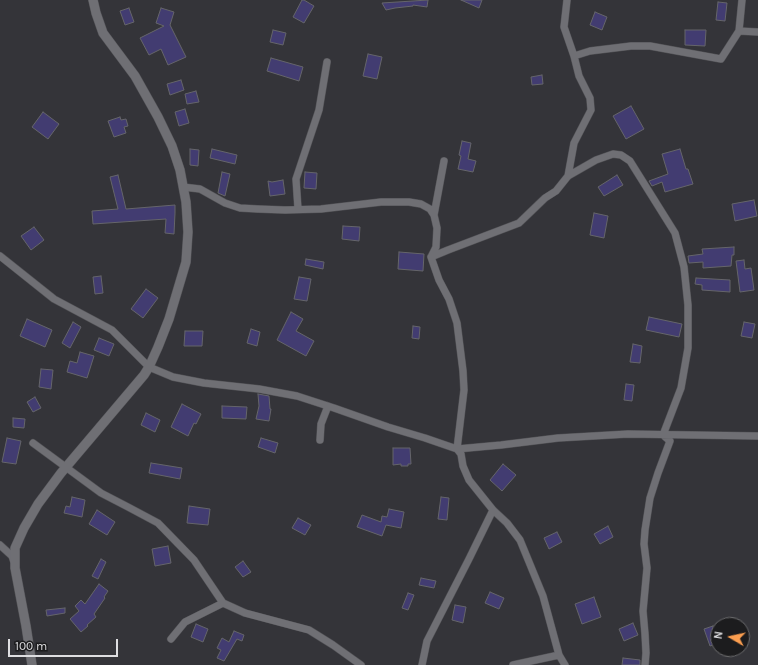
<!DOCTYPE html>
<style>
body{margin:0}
#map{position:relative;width:758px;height:665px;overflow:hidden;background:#343439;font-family:Karla,sans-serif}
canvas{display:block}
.north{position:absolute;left:710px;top:617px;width:40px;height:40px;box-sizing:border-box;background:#1c1c1e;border:1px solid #6a6a6c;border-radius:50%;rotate:279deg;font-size:11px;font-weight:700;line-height:16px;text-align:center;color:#dedee1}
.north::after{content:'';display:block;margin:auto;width:14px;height:18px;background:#fb9e50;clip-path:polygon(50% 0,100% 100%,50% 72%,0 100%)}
.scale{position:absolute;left:8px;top:639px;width:110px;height:18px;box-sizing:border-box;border:2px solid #dedee1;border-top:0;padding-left:5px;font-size:12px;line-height:14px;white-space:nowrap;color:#dedee1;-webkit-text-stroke:3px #1c1c1e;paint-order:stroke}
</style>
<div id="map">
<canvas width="758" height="665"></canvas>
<div class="north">N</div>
<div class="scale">100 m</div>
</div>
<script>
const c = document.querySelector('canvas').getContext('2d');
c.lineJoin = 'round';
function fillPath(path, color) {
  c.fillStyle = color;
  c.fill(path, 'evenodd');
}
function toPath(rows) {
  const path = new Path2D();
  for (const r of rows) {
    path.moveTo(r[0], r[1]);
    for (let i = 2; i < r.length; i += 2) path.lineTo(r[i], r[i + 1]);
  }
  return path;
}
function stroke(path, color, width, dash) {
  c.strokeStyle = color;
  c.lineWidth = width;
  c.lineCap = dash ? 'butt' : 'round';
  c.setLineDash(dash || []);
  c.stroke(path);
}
const building = toPath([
 [302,0,304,0,314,6,304,23,293,17,302,0],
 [428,0,427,7,413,5,413,6,395,8,386,10,382,3,428,0],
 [461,0,482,0,479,8,461,0],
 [718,2,727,3,725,21,716,20,718,2],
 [129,8,134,22,125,25,120,11,129,8],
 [161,8,174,12,170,25,186,57,168,65,161,49,149,55,140,38,164,26,156,23,161,8],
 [595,12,607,17,602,30,590,25,595,12],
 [273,30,286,33,283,45,270,42,273,30],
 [685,30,706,30,705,46,685,45,685,30],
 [368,54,382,57,377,79,363,76,368,54],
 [271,58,303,67,299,81,267,71,271,58],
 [542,75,543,84,532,85,531,77,542,75],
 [181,80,184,90,170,95,167,84,181,80],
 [196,91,199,102,187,104,185,94,196,91],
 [631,106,644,129,626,139,613,116,631,106],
 [185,109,189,123,179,126,175,112,185,109],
 [43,112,59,124,48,139,32,127,43,112],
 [120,117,121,120,126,119,128,126,124,127,126,133,114,137,108,121,120,117],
 [462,141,471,143,468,159,476,161,473,172,458,169,461,156,459,155,462,141],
 [190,149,199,150,198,166,190,165,190,149],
 [212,149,237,155,235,164,210,158,212,149],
 [680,149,686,169,688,169,693,184,665,192,662,182,652,186,649,181,668,174,662,154,680,149],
 [222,172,230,174,225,196,218,193,222,172],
 [305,172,317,173,316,189,304,188,305,172],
 [118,175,126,209,175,205,175,213,174,234,165,233,166,219,93,224,92,211,118,209,110,177,118,175],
 [617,175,623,185,604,196,598,187,617,175],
 [283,180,285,194,270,196,268,181,272,182,283,180],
 [754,200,757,216,735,221,732,204,754,200],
 [594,213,608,216,604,238,590,235,594,213],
 [343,226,360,227,359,241,342,239,343,226],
 [34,227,44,240,31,250,21,236,34,227],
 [734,247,734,255,732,255,731,266,703,268,703,262,689,263,688,256,703,254,702,249,734,247],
 [399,252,424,254,423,271,398,269,399,252],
 [306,259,324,262,323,269,305,265,306,259],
 [744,260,745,269,751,268,754,290,740,292,736,261,744,260],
 [101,276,103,293,95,294,93,277,101,276],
 [299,277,311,279,307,301,294,299,299,277],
 [696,278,730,280,730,292,702,290,702,285,695,284,696,278],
 [146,289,158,298,143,318,131,309,146,289],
 [291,312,303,319,296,331,314,341,306,356,277,340,291,312],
 [649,317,682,324,679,337,646,330,649,317],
 [27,319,52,330,45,347,20,336,27,319],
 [73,322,81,327,70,348,62,343,73,322],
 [744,322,755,324,752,338,741,336,744,322],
 [413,326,420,327,419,339,412,338,413,326],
 [251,329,260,332,257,346,247,343,251,329],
 [185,331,203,331,202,346,184,346,185,331],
 [99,338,114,344,109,356,94,350,99,338],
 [633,344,642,346,640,363,630,362,633,344],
 [80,352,94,356,87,378,67,372,70,361,77,363,80,352],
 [41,369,53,370,51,389,39,387,41,369],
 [626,384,634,385,632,401,624,400,626,384],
 [258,394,269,396,270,409,271,409,269,421,256,419,259,406,258,394],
 [35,397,41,408,33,412,27,402,35,397],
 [182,404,201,414,196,424,194,423,188,436,171,427,182,404],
 [222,406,247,407,246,419,222,418,222,406],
 [146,413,160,420,155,432,141,425,146,413],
 [13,418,25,419,24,428,13,427,13,418],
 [7,438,21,441,16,464,2,462,7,438],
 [261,438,278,443,275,453,258,447,261,438],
 [393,448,410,448,411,464,408,464,408,466,401,466,401,464,393,465,393,448],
 [151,463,182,468,180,479,149,473,151,463],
 [503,464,516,475,502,491,490,480,503,464],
 [72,497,85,500,82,517,64,513,66,506,70,507,72,497],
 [441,497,449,498,447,520,438,519,441,497],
 [189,506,210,509,208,525,187,523,189,506],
 [389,509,404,512,401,528,386,525,382,536,357,527,362,515,381,522,382,516,387,517,389,509],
 [97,510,115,522,107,535,89,524,97,510],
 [298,518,311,525,305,535,292,528,298,518],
 [608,526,613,537,600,544,594,534,608,526],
 [557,532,562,542,549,549,544,538,557,532],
 [168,546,171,563,155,566,152,549,168,546],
 [101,559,106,562,98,579,92,576,101,559],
 [243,561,251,572,243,577,235,567,243,561],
 [421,578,436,581,434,588,419,585,421,578],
 [99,584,108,591,104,597,105,598,94,614,96,617,87,625,88,626,81,632,70,619,79,611,75,606,81,600,85,604,99,584],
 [490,592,504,598,499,609,485,603,490,592],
 [408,593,414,595,408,610,402,608,408,593],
 [594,597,601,617,582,624,575,604,594,597],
 [455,605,466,607,463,623,452,620,455,605],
 [65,608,65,613,47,616,46,610,65,608],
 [633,623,638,635,624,641,619,629,633,623],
 [196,624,208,629,203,642,191,637,196,624],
 [713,626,718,639,718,643,710,646,704,629,713,626],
 [234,631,244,635,242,641,237,639,224,661,217,658,221,650,217,648,222,638,229,642,234,631],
 [623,658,640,660,640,665,622,665,623,658]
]);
fillPath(building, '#423c71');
stroke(building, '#65656a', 1);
const minor = toPath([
 [567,0,564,27,574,56,579,76,590,98,591,110,574,143,568,176],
 [739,31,758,32],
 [574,56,590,51,631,46,650,46,721,59,739,31,742,0],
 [183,187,200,189,225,203,240,208,258,209,285,210,321,209,381,202,409,202,421,204,430,209,434,215,437,228,436,247,431,257,439,280,449,299,457,323,463,371,464,390,457,449,461,454,463,466,469,480,493,510,507,523,520,540,543,596,559,655,565,665],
 [298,209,296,179,319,110,327,62],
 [434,215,444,161],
 [0,256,54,299,112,330,149,367,173,377,204,383,259,389,297,396,334,408,388,427,425,438,457,449,501,445,558,438,628,434,758,436],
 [431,257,448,250,519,223,545,198,556,191,568,176,596,160,613,154,621,155,630,161,675,233,684,267,688,305,688,348,681,388,663,435,670,441,658,473,650,498,645,530,644,544,647,568,643,611,645,634,646,653,645,665],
 [320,440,321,424,328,406],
 [33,443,101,493,128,507,158,523,194,560,223,603,245,613,309,630,333,645,361,665],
 [0,545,12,556,14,562],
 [171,639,185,622,223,603],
 [422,665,427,641,469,559,493,510],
 [513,665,559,655]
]);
const tertiary = toPath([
 [32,665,26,626,15,568,15,548,24,528,38,504,61,473,144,375,149,367,158,347,169,319,186,262,188,232,186,202,180,170,172,146,158,117,135,76,103,33,96,13,93,0]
]);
stroke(minor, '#525256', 8);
stroke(tertiary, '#525256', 10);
stroke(minor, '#6f6f74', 7);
stroke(tertiary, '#6f6f74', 9);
</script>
